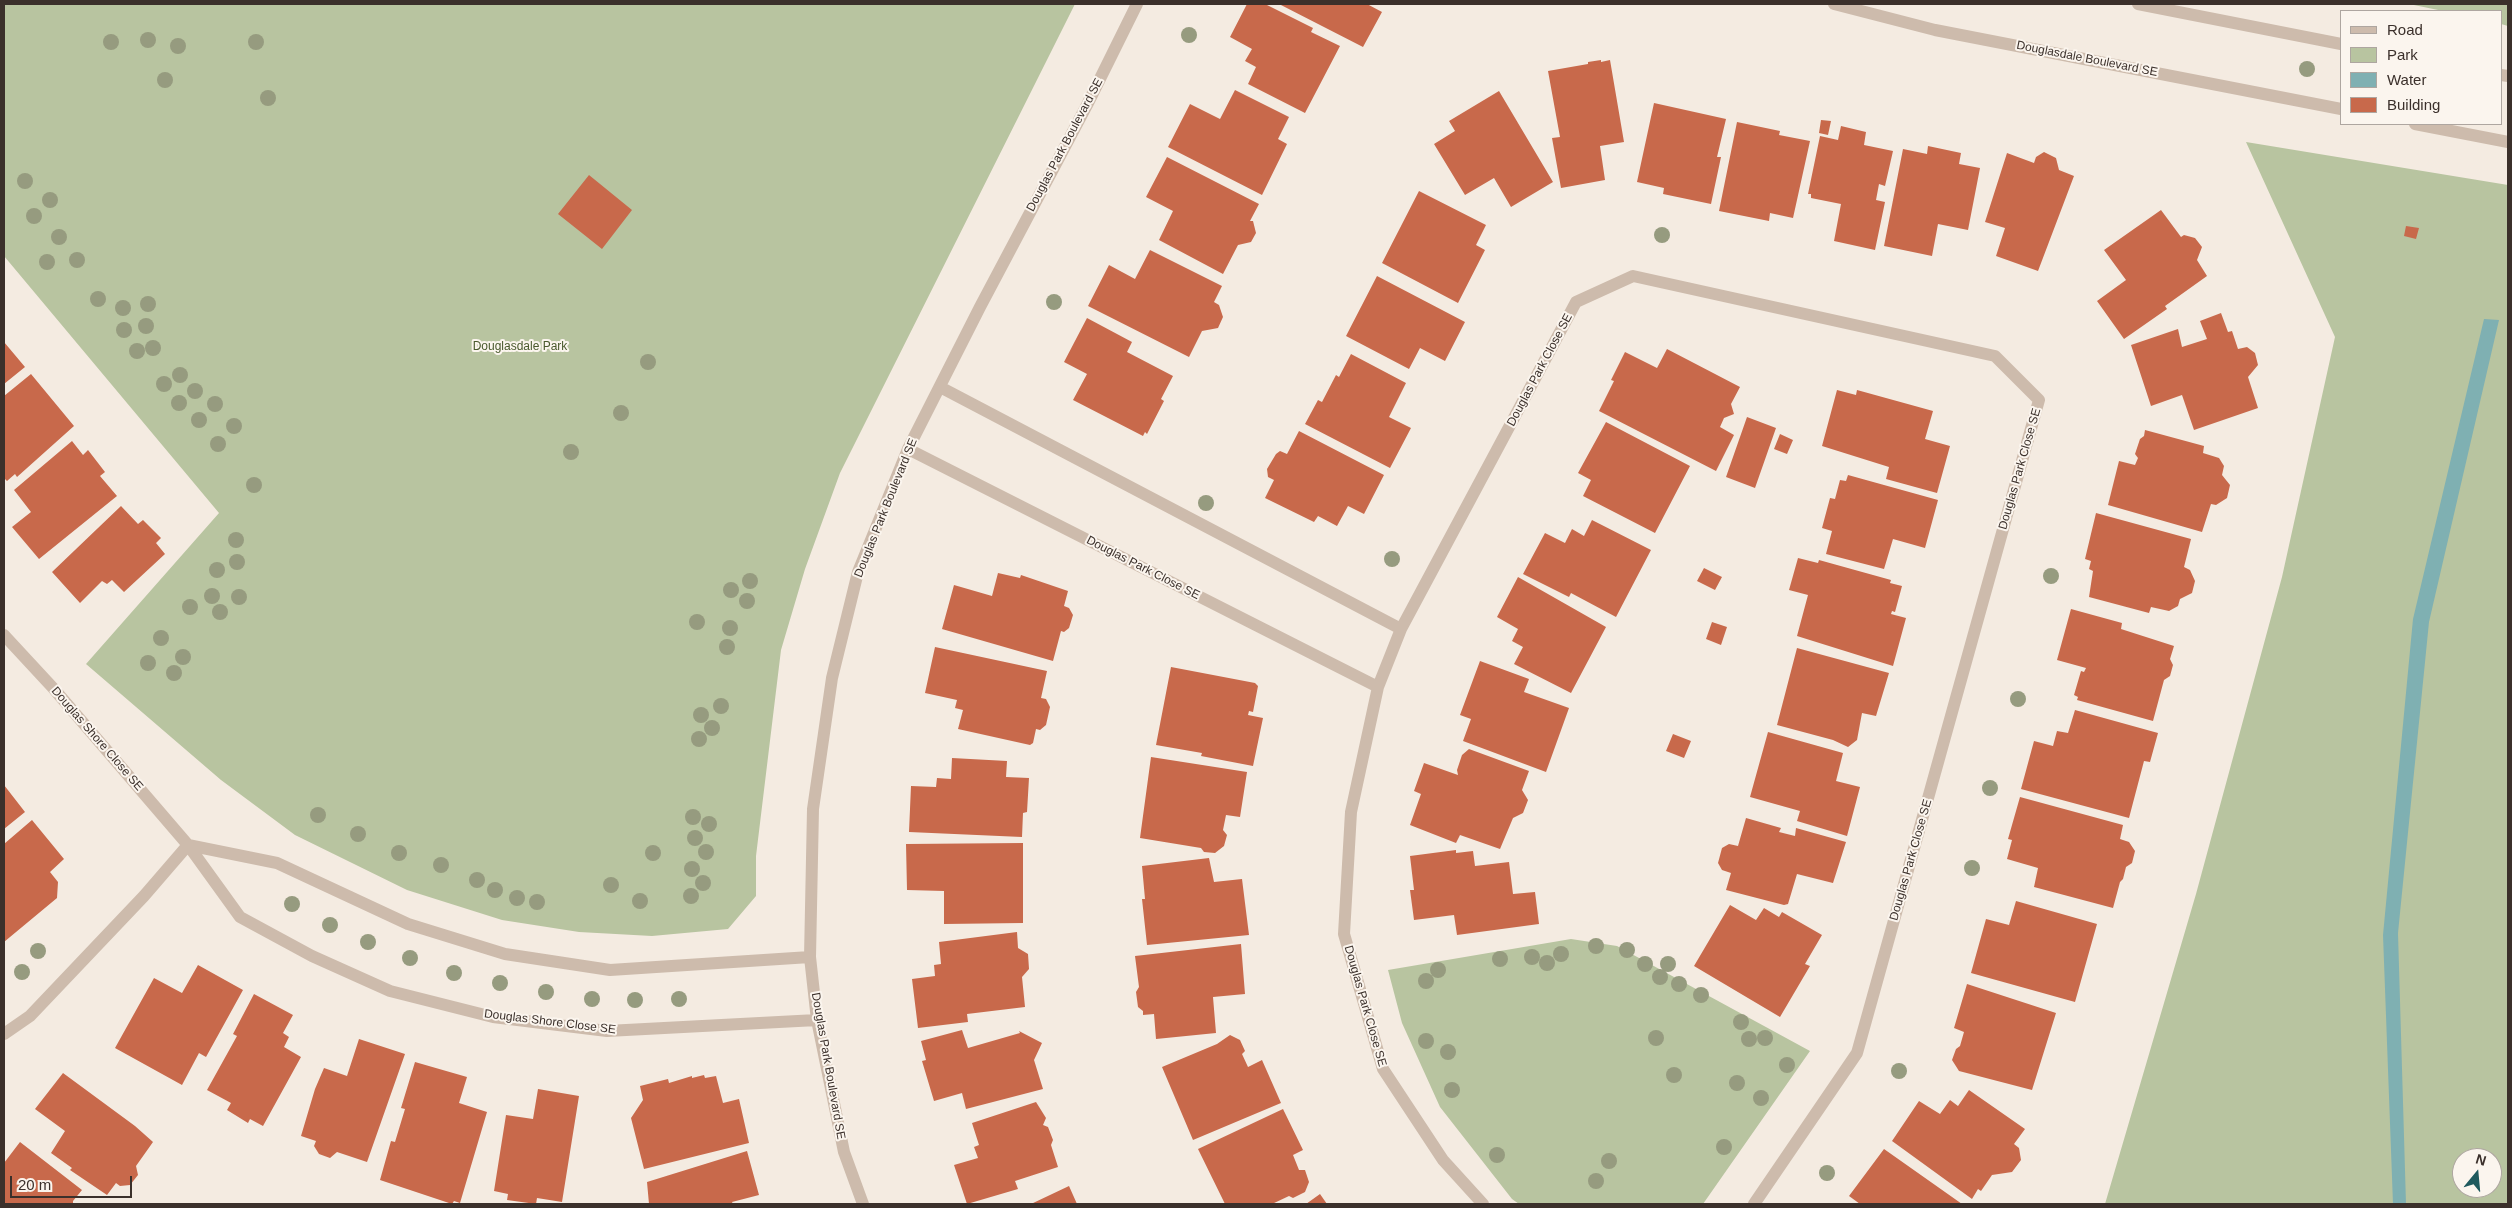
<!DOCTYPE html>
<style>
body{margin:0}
#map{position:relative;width:2512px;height:1208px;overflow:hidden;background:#f4ebe1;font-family:Helvetica,sans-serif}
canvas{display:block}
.frame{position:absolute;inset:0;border:5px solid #3b302b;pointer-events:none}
.legend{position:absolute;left:2340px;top:10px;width:162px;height:115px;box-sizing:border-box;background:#fbf5ee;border:1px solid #aea6a0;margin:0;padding:6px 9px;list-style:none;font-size:15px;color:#3b302b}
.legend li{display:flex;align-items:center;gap:10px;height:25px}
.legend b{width:25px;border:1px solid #aea6a0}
.north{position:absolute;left:2452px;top:1148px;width:50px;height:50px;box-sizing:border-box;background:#fbf5ee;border:1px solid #aea6a0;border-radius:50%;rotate:17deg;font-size:14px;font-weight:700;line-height:20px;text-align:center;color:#3b302b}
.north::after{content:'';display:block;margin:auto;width:18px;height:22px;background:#1f5a5e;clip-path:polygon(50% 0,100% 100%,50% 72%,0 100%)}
.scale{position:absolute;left:10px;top:1176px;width:122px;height:22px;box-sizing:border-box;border:2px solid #3b302b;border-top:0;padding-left:6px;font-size:15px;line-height:18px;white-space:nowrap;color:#3b302b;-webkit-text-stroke:4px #fbf5ee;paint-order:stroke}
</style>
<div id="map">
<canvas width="2512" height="1208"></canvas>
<div class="frame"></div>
<ul class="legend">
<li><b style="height:6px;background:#cdbbac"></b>Road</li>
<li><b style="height:14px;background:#b8c4a0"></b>Park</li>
<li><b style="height:14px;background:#7fb0b2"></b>Water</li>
<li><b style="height:14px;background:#c8694b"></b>Building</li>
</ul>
<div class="north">N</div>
<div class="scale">20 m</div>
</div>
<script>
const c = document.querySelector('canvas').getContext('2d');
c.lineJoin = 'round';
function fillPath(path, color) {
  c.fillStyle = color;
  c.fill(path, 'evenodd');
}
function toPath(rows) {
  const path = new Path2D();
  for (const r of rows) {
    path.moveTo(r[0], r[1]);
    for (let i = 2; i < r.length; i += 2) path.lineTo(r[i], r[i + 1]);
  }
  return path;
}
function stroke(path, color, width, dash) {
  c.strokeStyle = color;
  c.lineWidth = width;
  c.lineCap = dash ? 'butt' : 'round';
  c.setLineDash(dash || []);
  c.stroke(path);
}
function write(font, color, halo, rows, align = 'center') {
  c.font = font + ' Helvetica,sans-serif';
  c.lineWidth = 4;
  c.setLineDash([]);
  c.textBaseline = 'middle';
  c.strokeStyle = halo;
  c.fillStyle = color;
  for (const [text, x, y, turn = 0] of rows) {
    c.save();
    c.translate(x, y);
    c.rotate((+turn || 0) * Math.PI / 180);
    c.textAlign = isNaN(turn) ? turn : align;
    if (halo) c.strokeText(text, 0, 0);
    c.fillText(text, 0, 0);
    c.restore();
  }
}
fillPath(toPath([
 [4,4,1075,4,840,473,805,569,781,650,756,856,756,896,728,929,652,936,579,932,502,920,407,890,295,835,221,780,86,664,219,513,4,256],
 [2409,4,2508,4,2508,26,2501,24,2501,11,2443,11],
 [2246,142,2508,185,2508,1204,2105,1204,2196,894,2282,577,2335,337],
 [2462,1158,2492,1158,2492,1188,2462,1188],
 [1571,939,1617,946,1810,1051,1703,1204,1519,1204,1512,1199,1440,1107,1402,1023,1388,970]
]), '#b8c4a0');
fillPath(toPath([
 [2484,319,2499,320,2429,622,2398,933,2406,1204,2393,1204,2383,935,2413,619]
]), '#7fb0b2');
fillPath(toPath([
 [1247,4,1265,4,1313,28,1311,32,1340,46,1305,113,1248,84,1256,67,1245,61,1252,49,1230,37],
 [1279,4,1367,4,1382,12,1363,47],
 [1601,60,1601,62,1610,60,1624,142,1600,146,1605,180,1561,188,1552,138,1560,137,1548,71,1588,64,1588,62],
 [1235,90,1289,117,1278,139,1287,144,1262,195,1168,147,1190,104,1220,119],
 [1499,91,1553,182,1511,207,1494,178,1465,195,1434,144,1455,131,1449,121],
 [1654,103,1726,119,1717,157,1721,157,1711,204,1663,194,1664,188,1637,182],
 [1821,120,1831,121,1828,135,1819,133],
 [1737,122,1780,131,1779,135,1810,141,1793,218,1770,213,1769,221,1719,211],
 [1841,126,1866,132,1864,145,1893,151,1885,186,1879,184,1876,200,1885,202,1875,250,1834,241,1841,204,1811,198,1811,194,1808,194,1820,136,1838,140],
 [1928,146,1961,153,1959,164,1980,168,1968,230,1938,224,1932,256,1884,246,1903,149,1927,154],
 [2044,152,2056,158,2059,170,2074,176,2038,271,1996,256,2005,228,1985,222,2007,153,2034,163,2036,157],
 [1167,157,1259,204,1250,221,1253,221,1256,233,1251,242,1238,245,1223,274,1159,240,1173,211,1146,197],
 [589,175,632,210,602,249,558,214],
 [1419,191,1486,225,1476,245,1485,250,1458,303,1382,263],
 [2161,210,2181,237,2184,235,2195,238,2202,247,2197,260,2207,276,2165,306,2167,309,2124,339,2097,301,2126,280,2104,250],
 [2406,226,2419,228,2416,239,2404,236],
 [1150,250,1222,286,1214,302,1219,305,1223,317,1218,328,1202,331,1189,357,1088,306,1109,265,1135,279],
 [1377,276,1465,322,1445,361,1420,348,1409,369,1346,336],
 [2221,313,2228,332,2232,331,2238,349,2247,347,2255,353,2258,365,2248,377,2258,408,2194,430,2182,395,2151,406,2131,345,2178,329,2182,347,2207,339,2200,321],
 [1087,318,1132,342,1127,352,1173,376,1161,399,1164,401,1147,434,1145,432,1143,436,1073,400,1087,374,1064,362],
 [4,342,25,367,4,384],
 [1667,349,1740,387,1731,404,1734,414,1724,418,1720,427,1734,435,1716,471,1599,411,1614,381,1611,380,1625,352,1657,368],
 [1351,354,1406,383,1389,417,1411,428,1390,468,1305,424,1318,400,1322,402,1336,375,1339,377],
 [31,374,74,426,17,477,15,474,7,481,4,478,4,396],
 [1837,390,1856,395,1857,390,1933,411,1925,439,1950,446,1937,493,1886,479,1889,467,1822,446],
 [1747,417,1776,428,1755,488,1726,477],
 [1606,422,1690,466,1655,533,1583,496,1591,480,1578,473],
 [2145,430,2204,446,2203,453,2219,458,2224,466,2222,475,2230,485,2227,498,2216,505,2211,504,2202,532,2108,505,2119,461,2135,465,2138,458,2135,454,2140,439,2144,436],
 [1299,431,1384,475,1364,514,1348,506,1337,526,1318,516,1314,522,1265,498,1274,480,1268,477,1267,469,1276,454,1280,451,1287,454],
 [1780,434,1793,440,1787,454,1774,449],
 [72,441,83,455,88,450,105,472,100,476,117,496,39,559,12,527,31,512,14,490],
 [1848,475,1938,500,1925,548,1893,539,1884,569,1826,554,1832,531,1822,528,1830,498,1835,499,1840,480,1846,481],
 [121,506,138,524,143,520,161,538,156,543,165,554,124,592,112,580,107,584,102,581,80,603,52,572],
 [2096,513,2191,539,2184,567,2190,570,2195,581,2192,593,2180,599,2178,606,2169,611,2151,607,2149,613,2089,597,2093,571,2089,569,2091,561,2085,559],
 [1592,520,1651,550,1616,617,1571,593,1569,597,1523,574,1545,533,1565,543,1572,529,1584,536],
 [1798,558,1818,563,1819,560,1891,580,1890,583,1902,586,1895,612,1892,611,1891,614,1906,618,1893,666,1797,636,1808,595,1789,590],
 [1704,568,1722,577,1715,590,1697,581],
 [998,573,1020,578,1021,575,1068,591,1064,606,1069,608,1073,615,1069,628,1064,632,1061,631,1053,661,942,629,954,585,992,596],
 [1518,577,1606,627,1571,693,1514,664,1523,647,1512,641,1518,629,1497,617],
 [2071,609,2122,623,2121,629,2174,646,2170,659,2173,665,2170,676,2164,680,2153,721,2077,700,2078,697,2074,695,2081,671,2084,672,2086,668,2057,660],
 [1712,622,1727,627,1721,645,1706,639],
 [935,647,1047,671,1041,698,1046,699,1050,707,1046,725,1040,730,1036,729,1033,743,1030,745,958,729,963,710,955,708,957,700,925,693],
 [1797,648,1889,673,1876,716,1862,713,1857,740,1848,747,1833,740,1777,725],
 [1480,661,1529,679,1524,692,1569,708,1546,772,1463,741,1471,719,1460,715],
 [1171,667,1255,683,1258,686,1253,712,1249,711,1248,715,1263,718,1253,766,1201,756,1202,753,1156,745],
 [2075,710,2158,733,2150,762,2144,761,2129,818,2021,789,2034,741,2053,746,2057,731,2068,733],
 [1768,732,1843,753,1836,781,1860,787,1847,836,1797,821,1800,811,1750,797],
 [1673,734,1691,741,1684,758,1666,751],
 [1469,749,1529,771,1522,790,1528,800,1523,813,1513,818,1500,849,1460,835,1456,843,1410,825,1421,794,1414,791,1424,763,1458,775,1457,770,1462,755],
 [1151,757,1247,772,1240,817,1226,815,1223,830,1227,835,1224,846,1215,853,1204,852,1201,848,1140,838],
 [952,758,1007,761,1006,777,1029,778,1027,812,1023,813,1022,837,909,832,911,786,936,787,937,778,951,779],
 [4,785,25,812,4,829],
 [2020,797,2123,825,2120,839,2129,842,2135,851,2132,863,2126,867,2123,879,2120,882,2113,908,2034,887,2038,868,2007,859,2012,840,2008,839],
 [1746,818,1781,828,1779,832,1795,836,1796,828,1846,842,1833,883,1797,874,1788,904,1784,905,1726,890,1731,873,1722,870,1718,863,1722,848,1729,844,1738,846],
 [32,820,64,859,50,872,58,882,57,898,4,942,4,844],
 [1023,843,1023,923,944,924,944,891,907,890,906,844],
 [1456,850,1456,853,1473,851,1475,866,1509,862,1513,894,1535,892,1539,924,1457,935,1454,915,1414,920,1410,890,1414,890,1410,856],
 [1209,858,1214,882,1242,879,1249,935,1147,945,1142,899,1145,899,1142,866],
 [2016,901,2097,924,2075,1002,1971,973,1986,919,2009,925],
 [1730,905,1756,920,1764,908,1779,917,1782,912,1822,935,1805,964,1810,966,1780,1017,1694,966],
 [1017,932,1018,948,1028,954,1029,969,1022,977,1025,1007,967,1014,968,1022,918,1028,912,979,935,976,934,965,941,964,939,942],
 [1241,944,1245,994,1213,997,1216,1033,1156,1039,1154,1014,1143,1015,1143,1011,1138,1007,1136,992,1139,987,1135,956],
 [198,965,243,990,206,1057,199,1053,182,1085,115,1048,154,978,182,993],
 [1967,984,2056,1013,2032,1090,1959,1071,1952,1060,1956,1049,1960,1046,1964,1032,1954,1028],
 [254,994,293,1015,283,1033,289,1037,284,1047,301,1057,263,1126,250,1119,248,1123,227,1110,231,1103,207,1090,237,1036,233,1034],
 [962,1030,968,1048,1020,1033,1019,1031,1042,1043,1034,1060,1043,1089,966,1109,962,1093,934,1101,922,1061,926,1060,921,1041],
 [1230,1035,1240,1040,1245,1051,1242,1054,1248,1067,1262,1060,1281,1103,1193,1140,1162,1067,1217,1044],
 [359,1039,405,1054,367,1162,337,1152,330,1158,319,1154,314,1146,316,1141,301,1136,315,1089,324,1068,347,1076],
 [415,1062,467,1077,459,1103,487,1112,460,1203,454,1201,452,1204,380,1180,391,1141,395,1142,405,1109,401,1108],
 [63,1073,135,1126,153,1142,136,1166,138,1175,130,1185,120,1186,116,1183,107,1195,70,1170,72,1168,51,1153,65,1131,35,1109],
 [704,1075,705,1078,716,1076,723,1103,739,1099,749,1143,644,1169,631,1118,643,1100,640,1086,668,1079,669,1083,692,1076,692,1078],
 [538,1089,579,1096,562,1202,537,1198,536,1204,507,1200,508,1194,494,1191,506,1115,533,1119],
 [1969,1090,2025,1129,2014,1144,2019,1148,2021,1160,2012,1172,1992,1175,1981,1191,1978,1189,1972,1199,1892,1141,1919,1101,1940,1114,1950,1100,1958,1106],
 [1036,1102,1046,1118,1043,1125,1048,1127,1053,1140,1051,1145,1058,1167,1015,1181,1018,1189,967,1204,954,1165,978,1158,974,1147,979,1145,972,1123],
 [1283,1109,1303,1150,1293,1155,1299,1170,1305,1170,1309,1182,1305,1192,1293,1198,1289,1196,1272,1204,1225,1204,1198,1149],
 [20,1142,82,1190,73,1201,73,1204,4,1204,4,1163],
 [1884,1149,1962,1204,1860,1204,1849,1196],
 [747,1151,759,1195,732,1202,733,1204,649,1204,647,1182],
 [1069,1186,1077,1204,1031,1204],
 [1320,1194,1327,1204,1306,1204]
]), '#c8694b');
stroke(toPath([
 [1834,4,1935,30,2341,109],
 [2138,4,2341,44],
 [2501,75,2508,76],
 [2415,124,2508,142],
 [940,387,1401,629],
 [908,449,1378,687],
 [4,635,54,689,188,845,240,917,312,956,390,991,493,1017,607,1031,817,1020],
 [188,845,277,863,408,924,505,954,610,970,810,957],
 [4,1034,30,1016,144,896,188,845],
 [863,1204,844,1152,817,1020,810,957,813,809,832,678,858,572,908,449,980,307,1087,105,1137,4],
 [1483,1204,1443,1160,1383,1069,1344,934,1351,812,1378,687,1401,629,1576,302,1633,276,1995,356,2039,400,1857,1053,1754,1204]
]), '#cdbbac', 12);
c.fillStyle = '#969b7f';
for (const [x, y] of [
 [1189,35],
 [148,40],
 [111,42],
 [256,42],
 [178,46],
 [2307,69],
 [165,80],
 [268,98],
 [25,181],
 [50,200],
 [34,216],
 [1662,235],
 [59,237],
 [77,260],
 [47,262],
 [98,299],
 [1054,302],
 [148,304],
 [123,308],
 [146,326],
 [124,330],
 [153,348],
 [137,351],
 [648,362],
 [180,375],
 [164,384],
 [195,391],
 [179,403],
 [215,404],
 [621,413],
 [199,420],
 [234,426],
 [218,444],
 [571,452],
 [254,485],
 [1206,503],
 [236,540],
 [1392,559],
 [237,562],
 [217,570],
 [2051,576],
 [750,581],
 [731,590],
 [212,596],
 [239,597],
 [747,601],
 [190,607],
 [220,612],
 [697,622],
 [730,628],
 [161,638],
 [727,647],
 [183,657],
 [148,663],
 [174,673],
 [2018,699],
 [721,706],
 [701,715],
 [712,728],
 [699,739],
 [1990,788],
 [318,815],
 [693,817],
 [709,824],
 [358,834],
 [695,838],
 [706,852],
 [399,853],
 [653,853],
 [441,865],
 [1972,868],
 [692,869],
 [477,880],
 [703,883],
 [611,885],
 [495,890],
 [691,896],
 [517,898],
 [640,901],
 [537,902],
 [292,904],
 [330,925],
 [368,942],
 [1596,946],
 [1627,950],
 [38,951],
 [1561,954],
 [1532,957],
 [410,958],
 [1500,959],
 [1547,963],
 [1645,964],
 [1668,964],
 [1438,970],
 [22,972],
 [454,973],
 [1660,977],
 [1426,981],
 [500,983],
 [1679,984],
 [546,992],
 [1701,995],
 [592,999],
 [679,999],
 [635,1000],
 [1741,1022],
 [1656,1038],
 [1765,1038],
 [1749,1039],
 [1426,1041],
 [1448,1052],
 [1787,1065],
 [1899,1071],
 [1674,1075],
 [1737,1083],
 [1452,1090],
 [1761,1098],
 [1724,1147],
 [1497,1155],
 [1609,1161],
 [1827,1173],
 [1596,1181]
]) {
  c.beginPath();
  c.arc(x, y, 8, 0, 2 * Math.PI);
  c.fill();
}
write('12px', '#3b302b', '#fbf5ee', [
 ["Douglasdale Boulevard SE",2087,59,11],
 ["Douglas Park Boulevard SE",1065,145,-62],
 ["Douglas Park Close SE",1540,370,-62],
 ["Douglas Park Close SE",2020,469,-74],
 ["Douglas Park Boulevard SE",886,508,-68],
 ["Douglas Park Close SE",1143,568,27],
 ["Douglas Shore Close SE",97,739,49],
 ["Douglas Park Close SE",1911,860,-74],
 ["Douglas Park Close SE",1365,1006,74],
 ["Douglas Shore Close SE",550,1022,7],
 ["Douglas Park Boulevard SE",828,1066,80]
]);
write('12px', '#4a5a2e', '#fbf5ee', [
 ["Douglasdale Park",520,347]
]);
</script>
